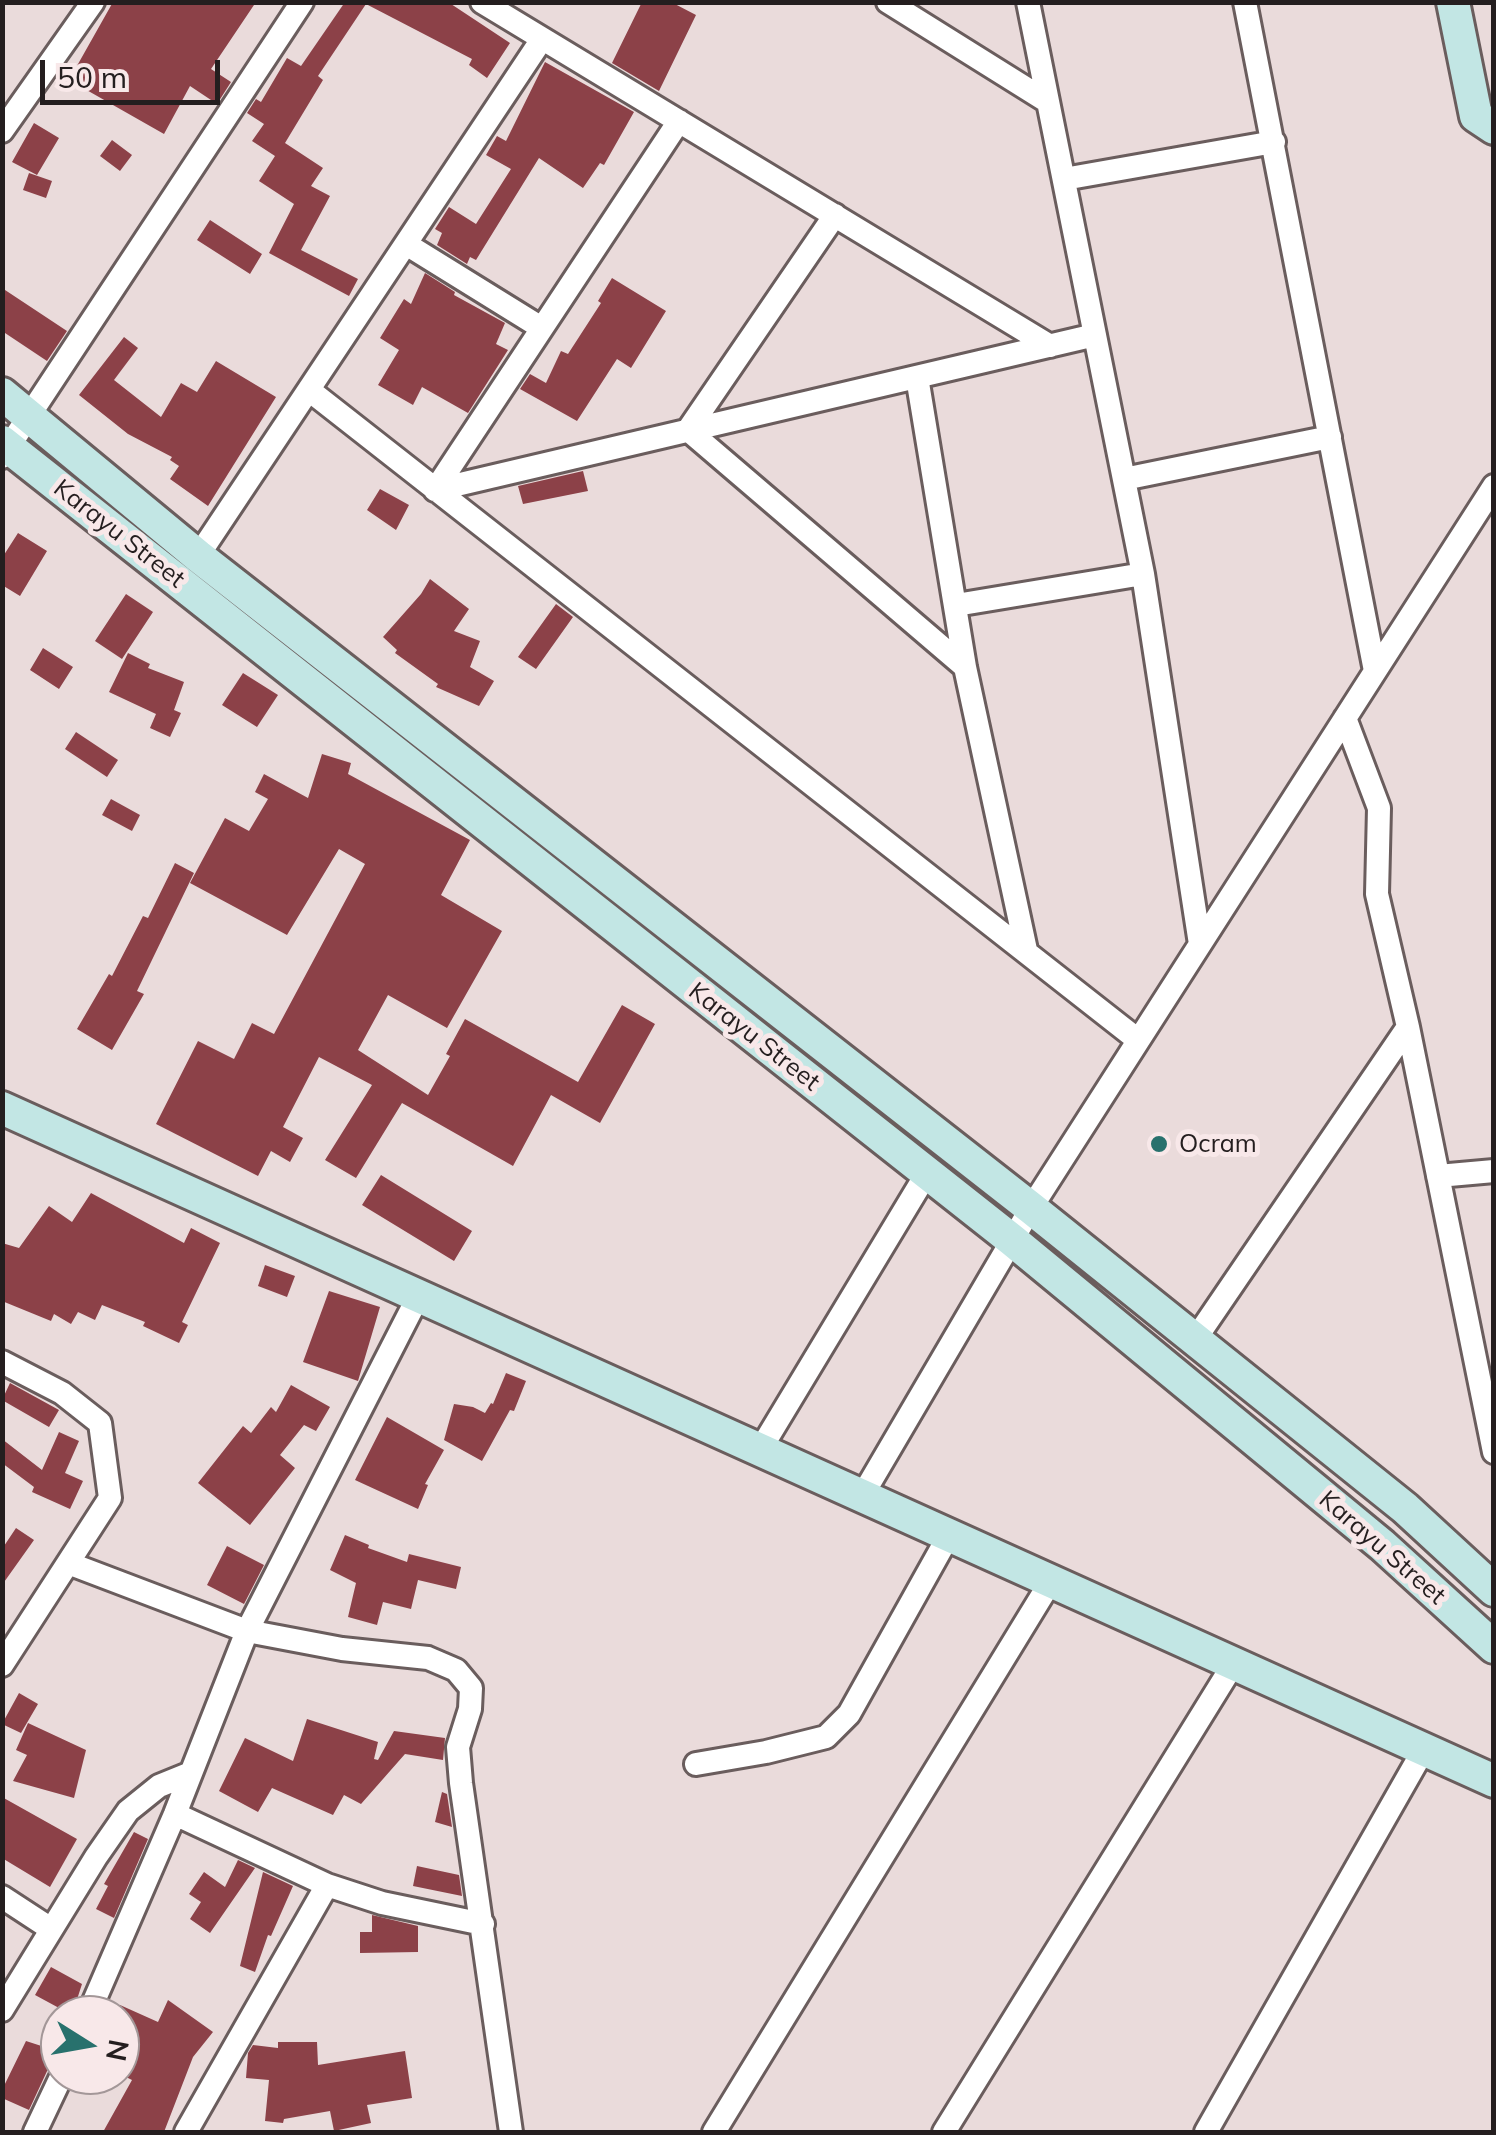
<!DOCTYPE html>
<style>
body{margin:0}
#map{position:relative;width:1496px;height:2135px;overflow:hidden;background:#eadbdb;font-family:Mulish,sans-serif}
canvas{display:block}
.frame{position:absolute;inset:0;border:5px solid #241e1f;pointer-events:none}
.north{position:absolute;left:40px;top:1995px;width:100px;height:100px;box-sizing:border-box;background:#f8e8e9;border:2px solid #a39798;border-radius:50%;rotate:101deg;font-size:28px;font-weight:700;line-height:40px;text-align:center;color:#241e1f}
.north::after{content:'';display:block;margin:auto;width:35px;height:45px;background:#28716d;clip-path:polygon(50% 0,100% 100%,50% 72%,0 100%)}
.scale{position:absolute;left:40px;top:60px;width:180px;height:45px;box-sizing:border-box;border:5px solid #241e1f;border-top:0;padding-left:12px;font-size:30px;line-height:35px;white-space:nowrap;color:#241e1f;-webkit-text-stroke:8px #f8e8e9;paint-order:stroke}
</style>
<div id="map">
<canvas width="1496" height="2135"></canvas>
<div class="frame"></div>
<div class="north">N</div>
<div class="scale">50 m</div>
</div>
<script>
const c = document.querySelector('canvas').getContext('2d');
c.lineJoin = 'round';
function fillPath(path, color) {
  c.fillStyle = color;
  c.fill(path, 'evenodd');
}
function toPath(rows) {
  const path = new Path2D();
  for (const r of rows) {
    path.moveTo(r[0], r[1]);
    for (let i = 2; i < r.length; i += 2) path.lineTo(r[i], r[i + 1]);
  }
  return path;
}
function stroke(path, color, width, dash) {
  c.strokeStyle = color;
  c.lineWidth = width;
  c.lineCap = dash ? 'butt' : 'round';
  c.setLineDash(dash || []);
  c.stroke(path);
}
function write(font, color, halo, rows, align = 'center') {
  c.font = font + ' Mulish,sans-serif';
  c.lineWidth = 10;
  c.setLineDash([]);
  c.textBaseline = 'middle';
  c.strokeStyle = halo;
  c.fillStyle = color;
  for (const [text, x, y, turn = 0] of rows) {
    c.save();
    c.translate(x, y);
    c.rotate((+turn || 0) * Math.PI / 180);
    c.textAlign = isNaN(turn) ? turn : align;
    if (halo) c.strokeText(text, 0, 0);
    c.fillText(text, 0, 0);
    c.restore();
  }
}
fillPath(toPath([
 [113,2,256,2,211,69,231,82,217,104,190,86,164,134,69,80],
 [345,2,448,2,510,43,487,78,469,65,472,59,366,4,318,76,323,80,285,143,323,168,311,186,330,196,301,250,358,279,349,296,269,253,294,204,259,181,275,156,252,141,264,124,247,113,256,99,261,102,287,58,301,66],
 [642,2,671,2,696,15,659,91,612,63],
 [545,62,634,112,604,165,600,163,583,188,539,158,476,260,470,257,467,264,437,245,442,233,435,229,449,207,476,224,511,169,486,155,497,136,506,141],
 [34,123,59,138,37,175,12,162],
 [112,140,132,155,120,171,100,156],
 [29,173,52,181,46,198,23,190],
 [210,220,262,254,250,274,197,240],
 [425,273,455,292,454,295,505,323,496,344,508,350,468,413,422,387,413,405,378,385,399,350,380,338,404,299,411,304],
 [612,278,666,311,631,368,617,359,577,421,520,389,530,374,546,383,561,351,568,354,601,303,598,301],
 [2,288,67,331,47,361,2,331],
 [124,337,138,348,114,380,161,417,181,383,197,392,216,361,276,397,208,506,170,479,179,466,170,460,172,457,128,434,79,395],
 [583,471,588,491,523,504,518,486],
 [380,489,409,505,396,530,367,510],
 [18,533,47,551,20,596,2,585,2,558],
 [430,579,469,609,454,631,480,641,470,667,494,681,479,706,436,687,438,684,395,653,397,650,383,637,421,594],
 [126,594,153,612,122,659,95,641],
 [556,604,573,617,536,669,518,657],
 [43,648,73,667,59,689,30,670],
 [128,653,150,664,148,668,184,682,174,710,181,713,170,737,150,728,156,714,109,692],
 [243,673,278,695,257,727,222,705],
 [76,732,118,760,107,777,65,749],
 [322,754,351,763,348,774,470,840,441,895,502,931,447,1028,388,995,358,1050,428,1095,450,1056,446,1054,465,1019,578,1082,622,1005,655,1024,600,1123,551,1095,513,1166,402,1103,356,1178,325,1160,372,1085,319,1057,283,1127,303,1138,290,1162,271,1151,258,1176,156,1124,198,1041,234,1059,252,1023,274,1034,365,864,339,849,287,935,190,883,225,818,249,831,268,799,255,792,264,774,308,798],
 [111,799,140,815,132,831,102,815],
 [175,863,194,873,137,991,144,994,112,1050,77,1029,109,974,112,976,143,916,148,918],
 [381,1175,472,1231,454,1261,362,1205],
 [91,1193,184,1243,191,1228,220,1243,182,1322,188,1325,179,1343,143,1326,145,1322,102,1305,95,1320,78,1312,71,1324,54,1314,51,1321,2,1301,2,1243,19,1248,49,1206,72,1222],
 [265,1265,295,1276,287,1297,258,1286],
 [329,1291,380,1307,358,1381,303,1362],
 [506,1373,526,1381,514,1411,510,1410,482,1461,444,1440,454,1404,473,1407,485,1413,491,1403,493,1404],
 [10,1383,59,1410,49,1427,2,1400],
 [291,1385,330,1407,316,1431,304,1425,280,1455,295,1468,250,1525,198,1483,243,1426,251,1433,271,1407,276,1412],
 [387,1417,444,1450,425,1484,428,1485,418,1509,355,1480],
 [59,1432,79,1441,65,1473,83,1481,70,1509,32,1492,34,1487,2,1463,2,1439,42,1470],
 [16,1528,34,1540,2,1585,2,1549],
 [345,1535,369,1545,368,1548,407,1562,409,1554,461,1567,456,1589,418,1580,411,1609,383,1602,377,1625,348,1617,356,1583,330,1570],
 [227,1546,264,1565,244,1604,207,1585],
 [19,1693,38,1704,21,1733,2,1724],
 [307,1719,378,1742,374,1759,378,1760,394,1731,445,1738,443,1760,405,1754,361,1804,344,1795,333,1815,272,1788,258,1812,219,1791,245,1738,293,1761],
 [28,1723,86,1750,74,1798,13,1781,27,1755,16,1750],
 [442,1792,447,1794,452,1827,435,1822],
 [2,1797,77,1839,50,1887,2,1858],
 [134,1832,148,1839,114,1918,96,1909,108,1886,104,1884],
 [238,1860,255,1868,210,1933,190,1919,201,1902,189,1894,204,1872,225,1887],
 [417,1866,459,1875,462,1896,413,1886],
 [263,1872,293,1886,271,1936,268,1935,255,1972,240,1966],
 [372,1915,418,1926,418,1952,360,1953,360,1932,372,1932],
 [51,1967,82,1984,72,2015,35,1995],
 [168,2000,213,2032,193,2057,164,2132,103,2132,132,2080,120,2074,120,2005,158,2022],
 [26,2041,60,2052,60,2060,48,2069,29,2110,2,2098,2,2090],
 [278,2042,317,2042,318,2065,405,2051,412,2098,367,2105,371,2123,334,2131,330,2111,284,2119,283,2123,265,2121,269,2080,246,2078,248,2053,253,2045,278,2048]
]), '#8c4148');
const street = toPath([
 [482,2,1050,346],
 [888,2,1048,102],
 [1028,2,1143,574,1200,944],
 [1245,2,1375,671],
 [2,131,93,2],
 [1064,179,1274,142],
 [835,215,688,430,965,667],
 [406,244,540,327],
 [917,377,965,667,1026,950],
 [309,390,1138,1040],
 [2,457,302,2],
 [1124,479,1330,437],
 [435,490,1095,335],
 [435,490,679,121],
 [198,556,542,39],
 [956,605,1143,574],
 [1345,718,1379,808,1377,894,1408,1027,1494,1452],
 [1438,1176,1494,1171],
 [1194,1341,1408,1027],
 [2,1362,62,1393,100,1423,110,1498,2,1665],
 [760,1450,927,1173],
 [862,1496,1031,1208,1494,486],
 [68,1563,247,1631,342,1649,428,1658,456,1670,471,1688,470,1709,458,1747,461,1783,511,2132],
 [696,1764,766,1752,826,1737,849,1714,949,1535],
 [175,1814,327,1885,382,1903,483,1924],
 [2,1897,51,1929],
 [2,2010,96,1857,128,1811,159,1786,191,1773],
 [88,2015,175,1814,247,1631,419,1295],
 [35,2132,62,2075],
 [186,2132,327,1885],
 [714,2132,1051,1581],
 [944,2132,1234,1663],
 [1206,2132,1424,1749]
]);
const secondary = toPath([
 [1453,2,1476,116,1494,128],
 [2,394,198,556,1031,1208,1405,1508,1494,1590],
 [2,442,1012,1240,1382,1545,1494,1647],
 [2,1108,1494,1781]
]);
stroke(street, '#6a5d5d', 28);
stroke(secondary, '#6a5d5d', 38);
stroke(street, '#fff', 22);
stroke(secondary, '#c2e6e4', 32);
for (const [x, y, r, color] of [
 [1159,1144,10,"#28716d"]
]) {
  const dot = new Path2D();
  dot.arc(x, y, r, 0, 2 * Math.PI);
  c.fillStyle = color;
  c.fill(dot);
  stroke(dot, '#f8e8e9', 4);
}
write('25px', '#241e1f', '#f8e8e9', [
 ["Karayu Street",119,534,38],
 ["Karayu Street",754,1037,38],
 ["Karayu Street",1382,1548,41]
]);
write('25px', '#241e1f', '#f8e8e9', [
 ["Ocram",1179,1144]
], 'left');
</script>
